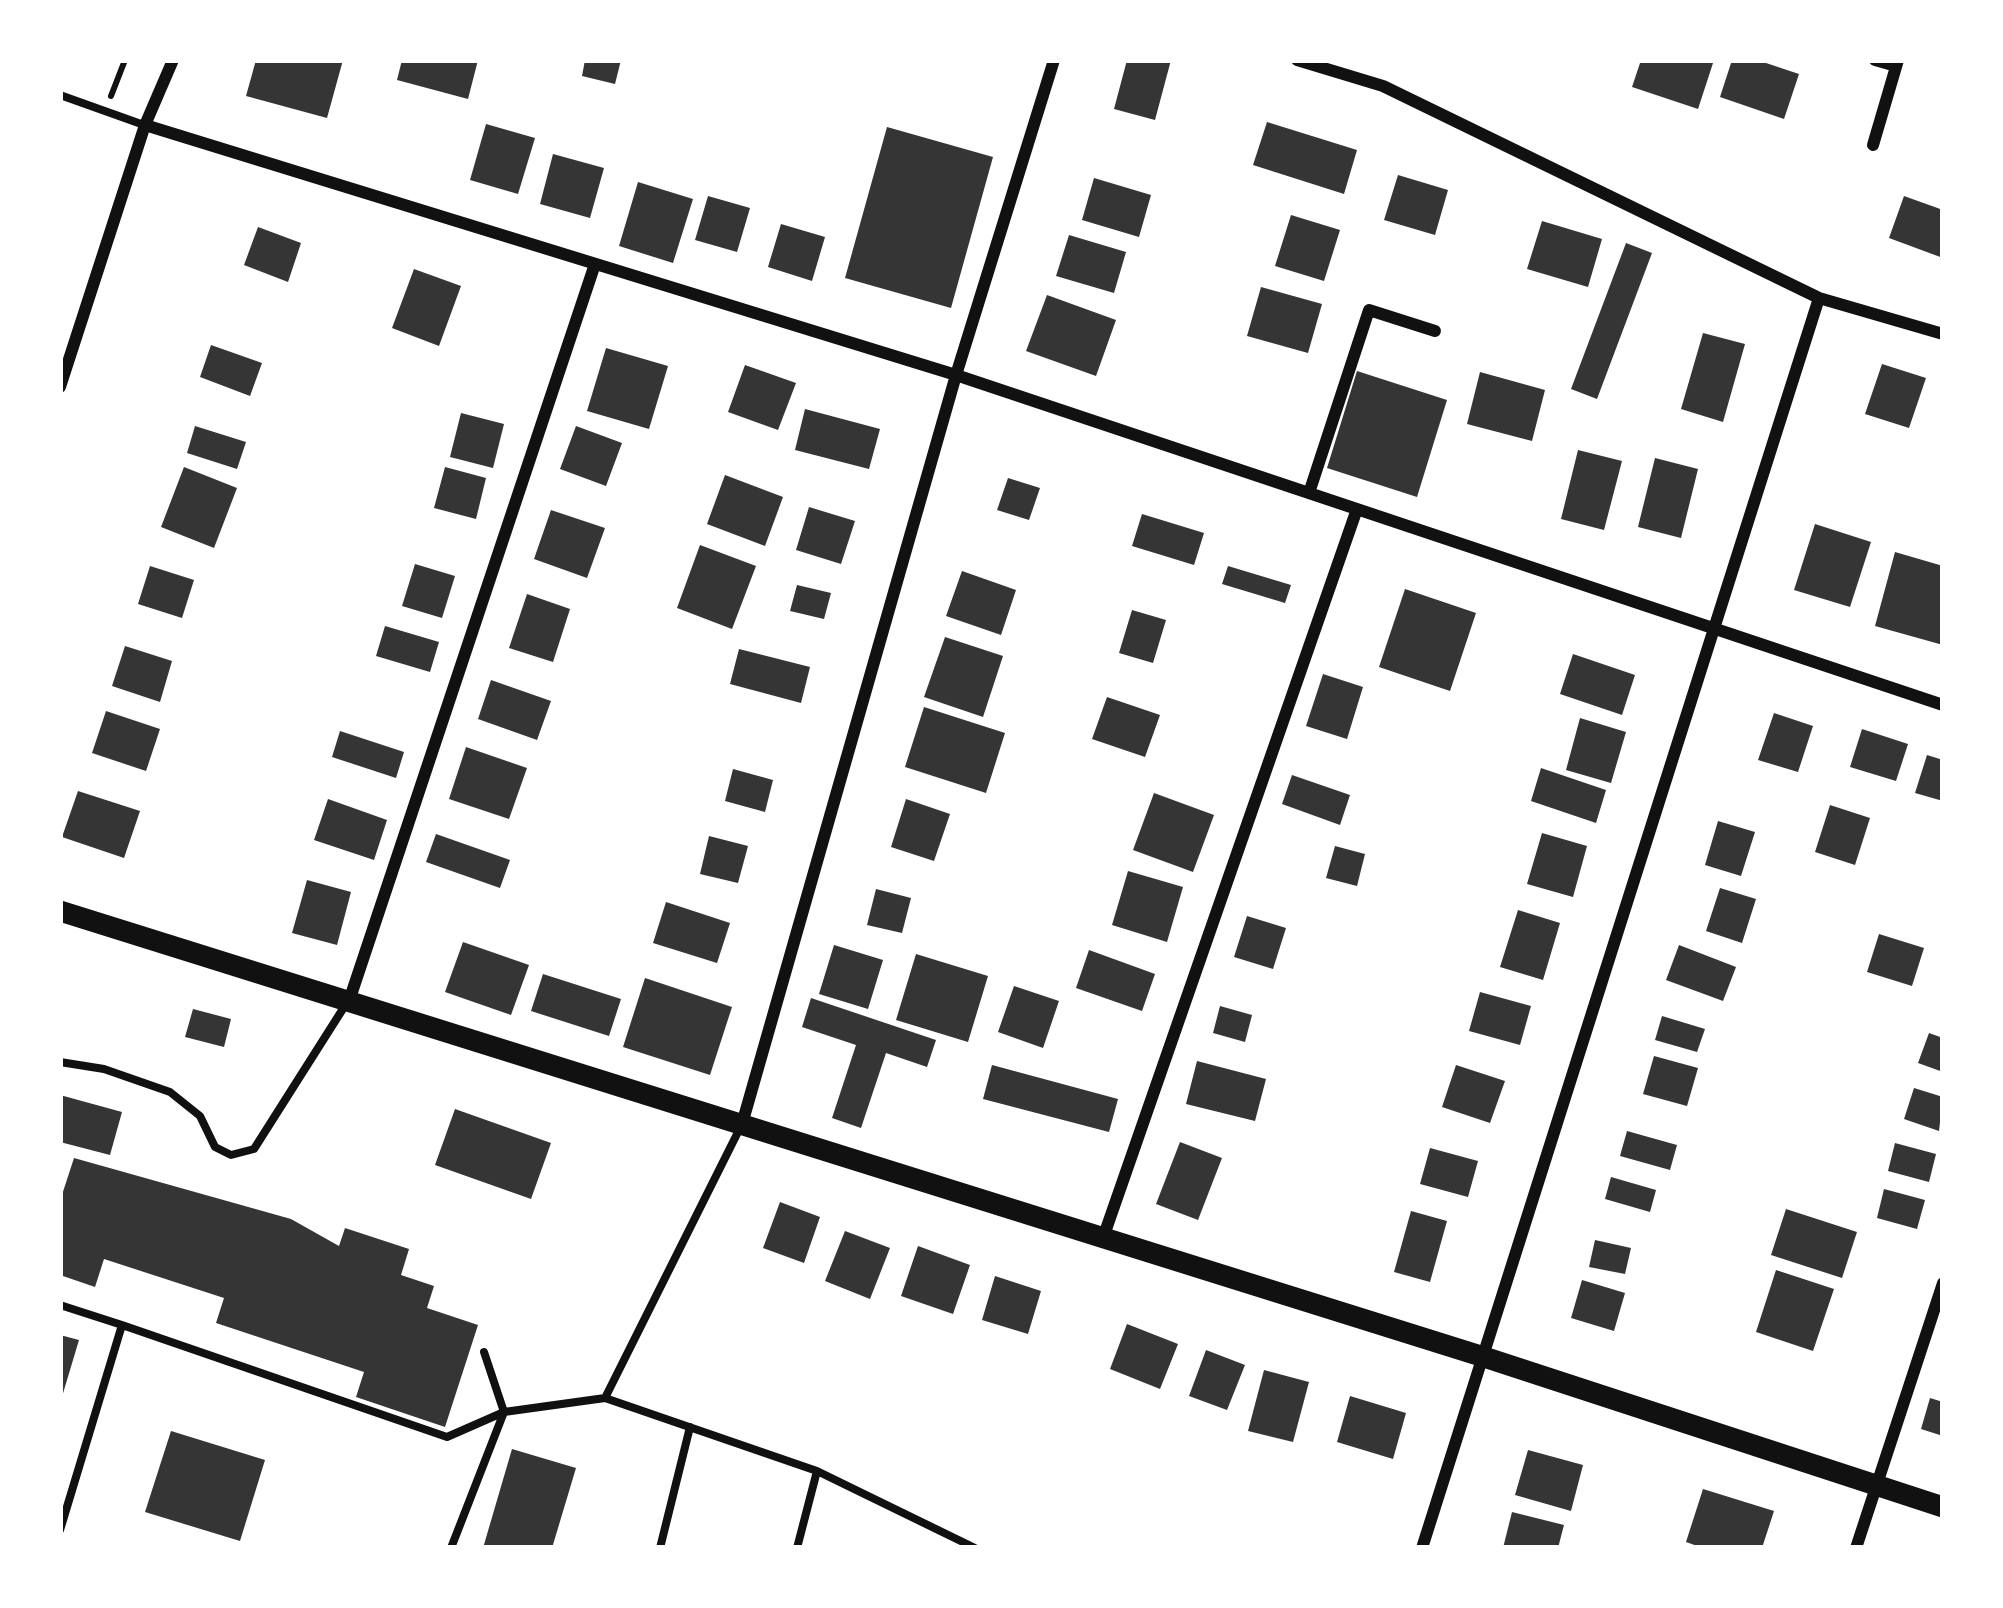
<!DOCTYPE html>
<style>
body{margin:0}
#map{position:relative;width:2003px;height:1608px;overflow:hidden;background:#fff;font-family:"Noto Serif",serif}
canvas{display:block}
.frame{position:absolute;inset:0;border:63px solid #fff;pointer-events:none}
</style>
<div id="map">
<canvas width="2003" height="1608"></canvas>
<div class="frame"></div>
</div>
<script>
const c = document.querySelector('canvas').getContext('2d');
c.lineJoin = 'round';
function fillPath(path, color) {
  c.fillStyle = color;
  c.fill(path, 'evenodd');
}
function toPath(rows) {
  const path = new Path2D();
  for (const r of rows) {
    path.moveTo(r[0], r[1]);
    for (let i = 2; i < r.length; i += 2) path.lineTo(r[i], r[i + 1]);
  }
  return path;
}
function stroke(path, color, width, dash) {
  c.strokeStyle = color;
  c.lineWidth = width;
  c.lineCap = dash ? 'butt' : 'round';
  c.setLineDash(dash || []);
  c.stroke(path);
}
fillPath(toPath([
 [256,60,343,60,327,118,246,96],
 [402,60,478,60,468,99,397,80],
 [585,60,621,60,615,84,582,76],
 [1127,60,1171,60,1155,120,1114,109],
 [1641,60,1714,60,1698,109,1632,87],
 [1732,60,1757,60,1799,74,1784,119,1720,97],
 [1267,122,1357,150,1344,194,1253,165],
 [486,124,535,138,518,194,470,180],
 [887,127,993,157,951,308,845,278],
 [553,154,604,168,590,218,540,204],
 [1398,175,1448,190,1435,235,1384,220],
 [1094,178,1151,195,1139,237,1082,220],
 [638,182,693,199,673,263,619,246],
 [708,196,750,208,737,252,695,240],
 [1904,196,1943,210,1943,258,1889,238],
 [1291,215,1340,230,1324,281,1275,266],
 [1542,221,1602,239,1588,287,1527,269],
 [781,224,825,237,812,281,768,267],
 [258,227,301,243,288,282,244,265],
 [1069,235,1126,252,1114,293,1056,276],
 [1626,243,1652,253,1597,399,1571,389],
 [414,269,461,286,439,346,392,328],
 [1261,287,1322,304,1308,353,1247,336],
 [1047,295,1116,320,1096,376,1026,351],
 [1703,333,1745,344,1723,422,1681,409],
 [211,345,262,363,250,396,200,377],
 [606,348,668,366,649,429,587,411],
 [1882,364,1926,378,1909,428,1865,414],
 [745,365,796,383,778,430,728,412],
 [1357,371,1447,400,1417,497,1327,468],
 [1480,372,1545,390,1532,441,1467,424],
 [805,409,880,429,869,469,795,450],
 [461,413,504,424,493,468,450,457],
 [195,426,246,442,237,469,187,453],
 [576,426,622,443,606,486,560,469],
 [1578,450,1622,461,1604,530,1561,519],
 [1655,458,1698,469,1681,538,1638,527],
 [184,467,237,488,214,548,161,527],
 [445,467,486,478,476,519,434,508],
 [725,475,783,497,765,546,707,524],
 [1008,478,1040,488,1029,520,997,510],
 [809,507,855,521,841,564,796,550],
 [551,510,605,528,587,578,534,559],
 [1142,514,1204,533,1194,565,1132,546],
 [1815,524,1871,542,1850,607,1794,590],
 [700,545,756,566,732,629,677,608],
 [1895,552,1943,566,1943,645,1875,626],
 [415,564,455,576,442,618,402,606],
 [150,566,194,580,182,618,138,604],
 [1228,566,1291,585,1285,603,1222,584],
 [962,571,1016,590,1001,635,946,616],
 [797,585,831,593,824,619,790,611],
 [1405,589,1476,613,1450,691,1379,667],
 [527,594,570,609,553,662,509,648],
 [1132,610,1166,620,1153,663,1119,653],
 [385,626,439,642,430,672,376,656],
 [945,637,1003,656,983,717,924,697],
 [125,646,172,661,160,702,112,686],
 [739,649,810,667,801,703,730,684],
 [1573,654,1635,675,1622,715,1560,694],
 [1323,674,1363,687,1347,739,1306,726],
 [491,680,551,701,537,740,478,719],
 [1107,697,1160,715,1145,757,1092,739],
 [924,707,1005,733,986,793,905,767],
 [106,711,160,729,146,771,92,753],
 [1774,713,1813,726,1798,772,1758,760],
 [1580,718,1626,732,1611,783,1566,770],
 [1862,729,1908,744,1896,781,1850,767],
 [340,731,404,752,396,778,332,757],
 [466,747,527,768,509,819,449,799],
 [1927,755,1943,760,1943,801,1915,793],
 [1541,768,1606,790,1596,823,1531,801],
 [733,769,773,780,765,812,725,801],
 [1292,775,1350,795,1340,825,1282,804],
 [78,791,140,811,124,858,62,837],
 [1154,793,1214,815,1193,872,1133,850],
 [328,799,387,820,374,860,314,840],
 [906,799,950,814,934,861,891,847],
 [1830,805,1870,818,1855,865,1815,852],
 [1718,821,1755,832,1741,876,1705,865],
 [1542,833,1587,846,1573,897,1527,884],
 [436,834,510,860,500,888,426,862],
 [709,836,748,846,738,883,700,874],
 [1335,846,1365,854,1357,886,1326,878],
 [1128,871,1183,887,1167,942,1112,925],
 [307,880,351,892,337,945,292,933],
 [1720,888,1756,899,1742,943,1706,931],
 [876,889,911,898,902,933,867,925],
 [666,902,730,923,717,963,653,943],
 [1518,910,1560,923,1543,980,1500,967],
 [1247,916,1286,928,1273,969,1234,957],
 [1879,934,1924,948,1912,986,1867,972],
 [463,942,529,965,511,1015,445,992],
 [834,945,883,960,868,1009,819,994],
 [1679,945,1736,967,1723,1001,1666,980],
 [1089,950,1155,974,1142,1011,1076,988],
 [916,954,988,976,968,1042,896,1020],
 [543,974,621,999,609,1036,531,1011],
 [645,978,732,1007,710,1075,623,1047],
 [1014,986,1059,1001,1043,1048,998,1032],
 [1480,992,1531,1006,1520,1045,1469,1031],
 [811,998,936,1040,927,1067,886,1053,861,1128,832,1118,856,1045,802,1027],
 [1220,1006,1252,1015,1245,1042,1213,1033],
 [193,1009,231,1019,224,1047,185,1037],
 [1662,1016,1705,1029,1697,1052,1655,1040],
 [1929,1033,1943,1038,1943,1072,1918,1063],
 [1654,1056,1698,1068,1687,1106,1643,1094],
 [1197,1061,1266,1079,1255,1121,1186,1104],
 [992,1065,1118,1099,1109,1132,983,1099],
 [1456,1065,1505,1081,1490,1123,1442,1107],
 [1914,1088,1943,1097,1939,1131,1904,1119],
 [60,1095,122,1112,110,1155,60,1142],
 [455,1109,551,1143,531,1199,435,1165],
 [1627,1131,1677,1145,1670,1170,1620,1156],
 [1180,1142,1222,1158,1198,1220,1156,1204],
 [1895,1143,1936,1154,1929,1182,1888,1171],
 [1430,1148,1478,1161,1468,1197,1420,1184],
 [74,1158,291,1219,339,1246,345,1228,409,1249,401,1275,434,1286,427,1308,478,1325,445,1427,356,1397,364,1372,216,1323,224,1298,104,1259,95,1287,60,1275,60,1201],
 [1611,1177,1656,1190,1650,1212,1605,1199],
 [1884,1189,1925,1200,1917,1229,1877,1218],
 [780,1202,820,1217,804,1263,763,1248],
 [1786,1209,1857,1232,1842,1278,1771,1255],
 [1411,1211,1447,1221,1430,1282,1394,1272],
 [845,1231,890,1248,870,1299,825,1281],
 [1595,1240,1631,1248,1625,1274,1589,1267],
 [918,1246,970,1265,953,1314,901,1296],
 [1776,1270,1834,1289,1813,1351,1756,1332],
 [995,1276,1041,1291,1028,1334,982,1320],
 [1582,1280,1625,1293,1614,1331,1571,1318],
 [1127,1324,1178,1344,1160,1389,1110,1369],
 [60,1335,79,1340,61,1400,60,1400],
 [1206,1350,1245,1365,1227,1410,1189,1396],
 [1264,1370,1309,1382,1293,1442,1248,1431],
 [1350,1396,1406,1413,1393,1459,1337,1442],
 [1930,1398,1943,1402,1943,1436,1921,1429],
 [171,1431,265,1460,240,1541,145,1512],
 [512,1449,576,1468,552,1548,483,1548],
 [1528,1450,1583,1465,1571,1511,1515,1495],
 [1703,1489,1774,1511,1762,1548,1703,1548,1686,1542],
 [1512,1512,1564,1525,1558,1548,1503,1548]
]), '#353535');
stroke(toPath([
 [111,96,125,60]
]), '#111', 6);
stroke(toPath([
 [60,95,144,125],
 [60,1062,104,1069,170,1092,200,1116,215,1147,231,1155,254,1149,346,1004],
 [60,1305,122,1325,60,1530],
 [122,1325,447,1437,504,1412,451,1548],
 [484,1352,504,1412,605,1398,740,1128],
 [605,1398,817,1471,797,1548],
 [817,1471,975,1548],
 [660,1548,690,1427]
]), '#111', 8);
stroke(toPath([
 [1297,60,1383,86,1819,298,1943,334],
 [1875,60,1896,66],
 [145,125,956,375,1943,705],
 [1873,145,1898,60],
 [60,387,145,125,173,60],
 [1309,493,1369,310,1435,331],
 [349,1001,595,264],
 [742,1124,956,375,1054,60],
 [1103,1238,1357,509],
 [1422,1548,1819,298],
 [1856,1548,1943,1283]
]), '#111', 12);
stroke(toPath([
 [60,911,1484,1357,1943,1507]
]), '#111', 21);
</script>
